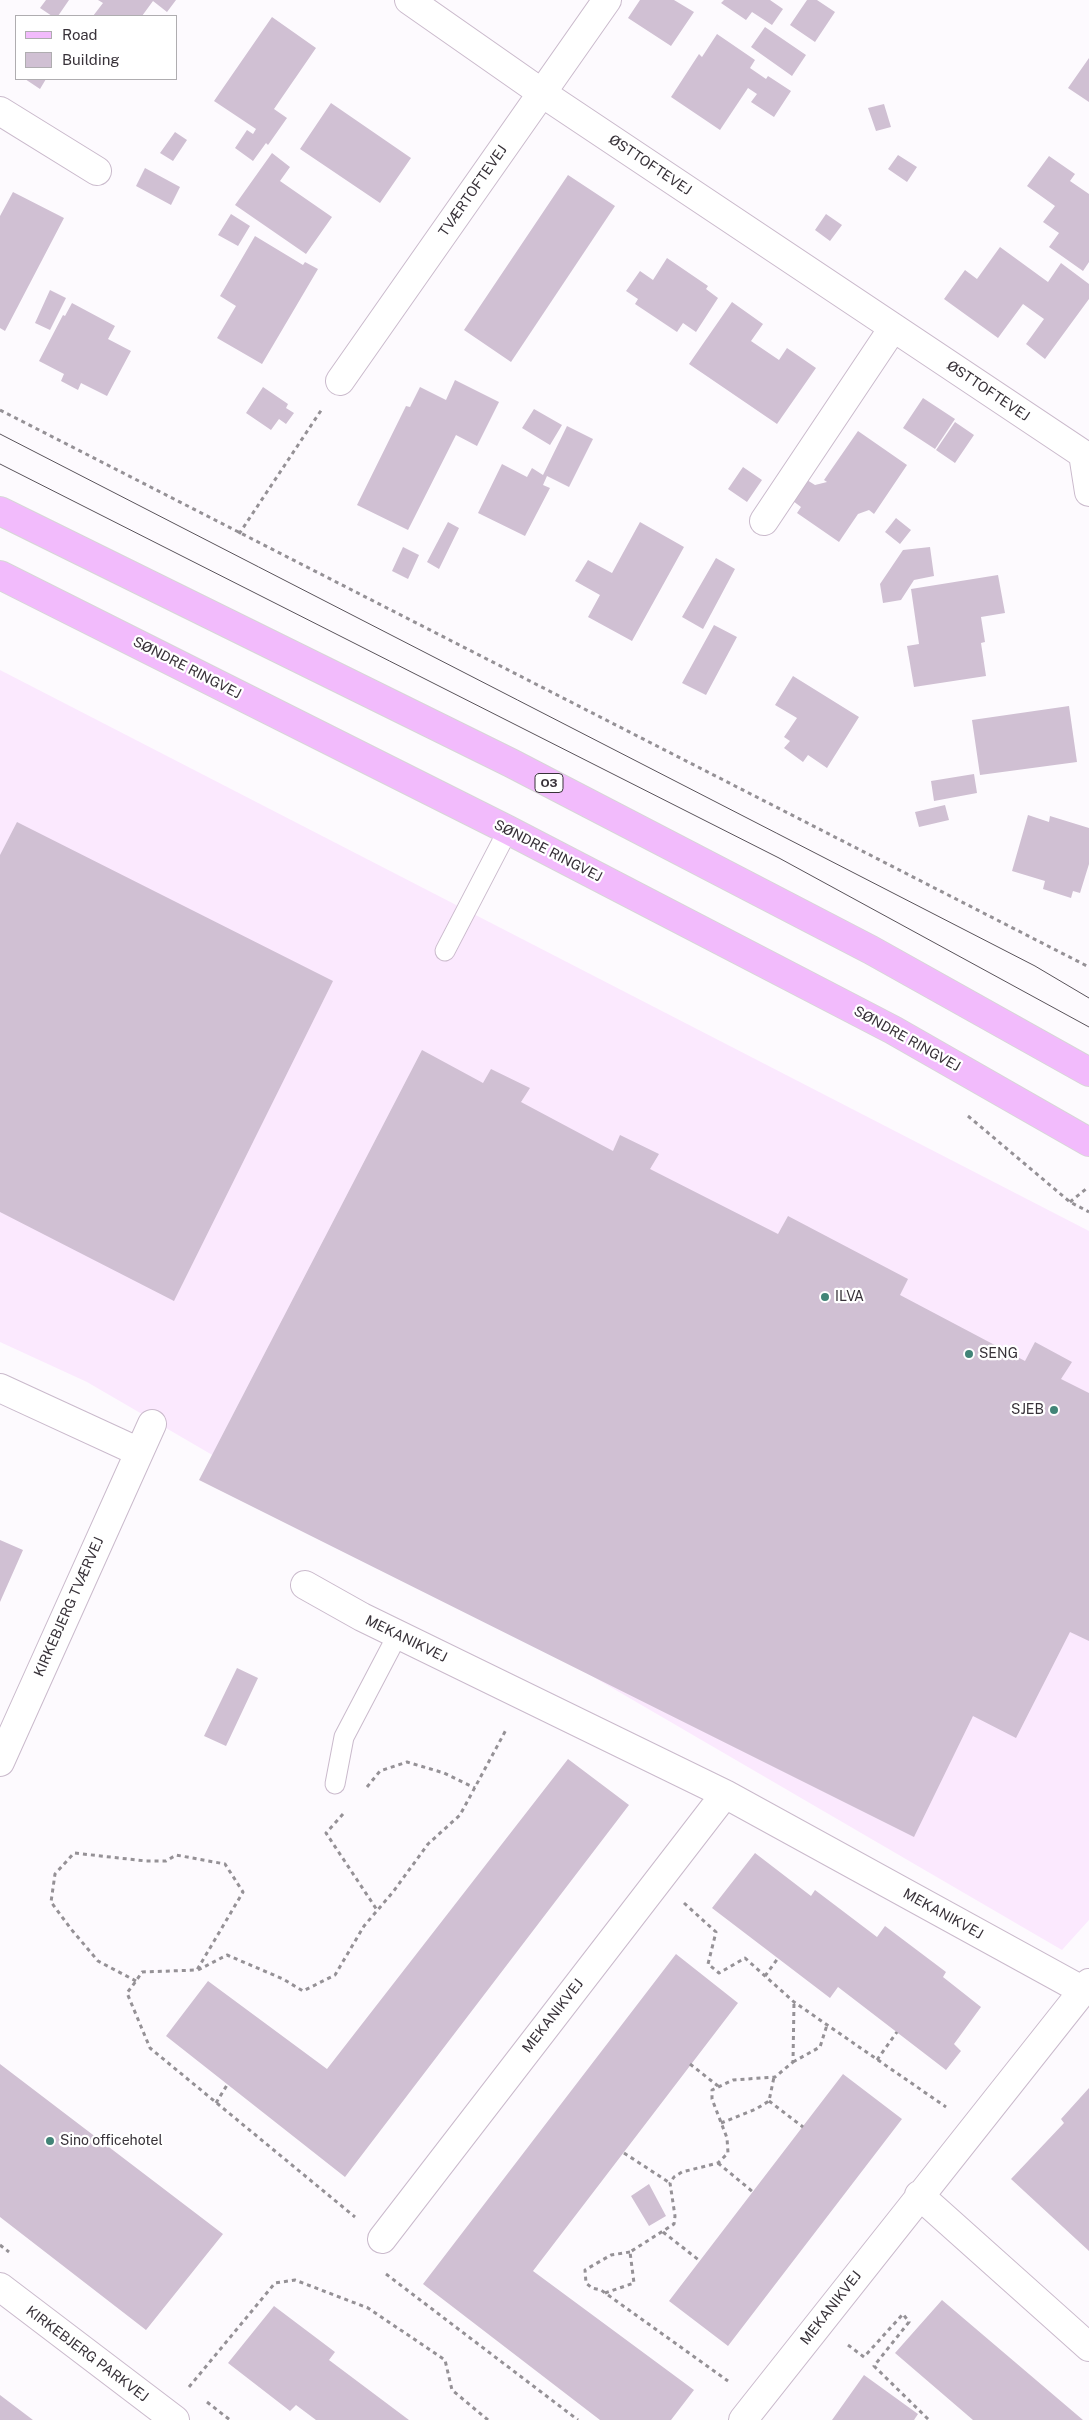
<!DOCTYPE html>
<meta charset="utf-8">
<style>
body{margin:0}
#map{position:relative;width:1089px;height:2420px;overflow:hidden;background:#fdfafe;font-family:"Public Sans",sans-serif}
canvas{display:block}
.legend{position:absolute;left:15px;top:15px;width:162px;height:65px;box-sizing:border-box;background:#fff;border:1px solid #afadb0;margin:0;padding:6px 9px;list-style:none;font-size:15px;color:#383239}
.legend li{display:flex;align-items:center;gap:10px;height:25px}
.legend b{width:25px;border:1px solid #afadb0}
</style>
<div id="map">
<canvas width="1089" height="2420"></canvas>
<ul class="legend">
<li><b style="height:6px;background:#f2bbfc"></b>Road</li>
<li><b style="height:14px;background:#d0c0d3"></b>Building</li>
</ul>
</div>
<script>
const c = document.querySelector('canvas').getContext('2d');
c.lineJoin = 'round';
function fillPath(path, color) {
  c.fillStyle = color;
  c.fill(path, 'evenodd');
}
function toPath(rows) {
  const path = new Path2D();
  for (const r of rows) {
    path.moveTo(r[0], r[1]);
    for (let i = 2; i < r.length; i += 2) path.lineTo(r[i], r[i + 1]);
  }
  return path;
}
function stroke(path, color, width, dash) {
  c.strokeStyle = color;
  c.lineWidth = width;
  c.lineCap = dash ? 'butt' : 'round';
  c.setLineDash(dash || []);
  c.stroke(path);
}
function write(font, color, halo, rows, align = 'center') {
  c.font = font + ' "Public Sans",sans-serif';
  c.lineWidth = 4.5;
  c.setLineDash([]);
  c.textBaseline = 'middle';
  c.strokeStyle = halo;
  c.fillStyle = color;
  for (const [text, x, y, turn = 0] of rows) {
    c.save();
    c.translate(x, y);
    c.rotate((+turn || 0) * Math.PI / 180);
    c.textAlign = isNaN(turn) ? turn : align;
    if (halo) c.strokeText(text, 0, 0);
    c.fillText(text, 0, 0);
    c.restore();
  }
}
fillPath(toPath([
 [0,670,1089,1231,1089,1920,1062,1950,87,1382,0,1342]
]), '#fbe9fe');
fillPath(toPath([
 [46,0,69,0,58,16,52,16,40,8],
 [98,0,176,0,167,12,153,1,142,16,93,16,103,3],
 [640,0,674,0,694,12,671,46,628,18],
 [724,0,770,0,783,9,772,25,752,12,746,20,721,3],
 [807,0,817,0,835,12,815,42,790,25],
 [272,17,316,48,274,109,287,118,268,145,266,143,253,161,235,148,247,130,253,134,256,129,214,101],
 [765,27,806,55,792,76,751,47],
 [717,34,755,60,750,68,766,79,768,76,791,91,774,117,751,102,757,94,748,88,720,130,671,97,699,54,702,57],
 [1089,58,1089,102,1068,88],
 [25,79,46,79,40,89],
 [331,103,411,158,380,203,300,149],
 [884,104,891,127,876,131,868,108],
 [175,132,187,140,173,161,160,153],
 [272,153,290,167,280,181,332,217,306,254,235,205],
 [898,155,917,167,907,182,888,169],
 [1049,156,1075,174,1070,181,1089,194,1089,262,1083,271,1049,247,1059,233,1043,222,1055,206,1027,186],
 [145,168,180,187,171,205,136,186],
 [568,175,615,206,511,362,464,330],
 [13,192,64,218,5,331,0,328,0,216],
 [231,214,250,226,238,246,218,235],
 [826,214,842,225,830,241,815,230],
 [255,236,303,265,305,262,318,269,262,364,217,338,236,306,220,296],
 [1000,247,1048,282,1061,263,1089,284,1089,299,1045,359,1026,344,1044,319,1023,304,998,338,944,299,965,270,977,279],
 [667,258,708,286,706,289,718,298,696,332,683,323,677,332,635,304,638,299,626,291,640,271,653,280],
 [50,290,66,298,50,330,35,323],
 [732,302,763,324,751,341,779,360,787,348,816,368,777,424,689,364],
 [72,303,115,326,108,339,131,351,107,396,81,383,78,390,61,381,64,374,39,361,63,315,65,316],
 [455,380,499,402,477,446,456,435,408,530,357,505,406,406,410,407,420,387,446,400],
 [263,387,288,404,286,408,294,413,286,424,279,419,271,430,246,413],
 [923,398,955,419,935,449,903,428],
 [534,409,562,425,550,445,522,428],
 [955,422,974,435,955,463,936,450],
 [567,426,593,439,569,487,547,476,543,485,550,488,525,536,478,513,502,464,527,477,532,468,543,475],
 [858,431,907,465,874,514,869,510,858,514,839,542,797,513,801,507,793,501,807,480,815,485,827,482,824,480],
 [743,467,762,480,747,502,728,489],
 [896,518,911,530,900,544,885,532],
 [448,522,459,528,439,569,427,562],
 [640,522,684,547,632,641,588,617,600,595,575,581,588,560,612,573],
 [403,547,419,555,408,579,392,571],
 [930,547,934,576,914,580,901,600,883,603,880,584,903,550],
 [716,558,735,569,703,629,682,617],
 [998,575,1005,613,981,617,985,642,981,643,986,676,914,687,907,646,919,644,911,589],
 [714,625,737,637,706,695,682,683],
 [793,676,859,717,827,768,808,755,803,762,784,748,790,741,784,737,797,718,775,705],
 [1069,706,1077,762,980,775,972,720],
 [974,774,977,793,934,801,931,781],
 [945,805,949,820,919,827,915,812],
 [1028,815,1049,822,1050,816,1089,828,1089,864,1080,893,1073,891,1071,898,1043,889,1045,881,1012,871],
 [17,822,333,981,174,1301,0,1212,0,855],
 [422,1050,483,1083,491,1069,530,1088,521,1102,613,1151,620,1135,659,1154,650,1169,778,1234,788,1216,908,1279,900,1295,1025,1361,1035,1342,1072,1362,1061,1379,1089,1393,1089,1641,1070,1632,1016,1738,973,1716,914,1837,199,1480],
 [0,1540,23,1550,0,1602],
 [237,1668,258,1678,226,1746,204,1736],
 [568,1759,629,1805,345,2177,166,2036,208,1981,327,2069],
 [755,1853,811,1896,815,1890,877,1937,885,1926,946,1972,943,1977,981,2007,954,2044,961,2051,946,2070,838,1987,830,1998,712,1908],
 [676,1954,738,2003,533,2271,694,2390,671,2420,600,2420,423,2284],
 [0,2064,223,2234,146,2330,0,2217],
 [843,2074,902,2119,728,2346,669,2301],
 [1089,2088,1089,2251,1011,2179,1064,2123,1061,2119],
 [649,2184,666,2216,649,2226,631,2196],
 [942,2300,1083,2420,973,2420,895,2353],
 [274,2306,335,2352,329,2360,409,2420,316,2420,296,2405,290,2411,228,2363],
 [864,2375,918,2414,914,2420,832,2420],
 [0,2395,33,2420,0,2420]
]), '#d0c0d3');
const lane = toPath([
 [445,951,508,830],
 [335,1784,344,1737,398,1634]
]);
const street = toPath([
 [409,0,542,93,1083,454],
 [0,111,97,171],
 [340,381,607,0],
 [1083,454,1089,492],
 [764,521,893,328],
 [0,1388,139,1452],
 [305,1585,362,1617,725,1794,1082,1990],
 [0,1762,152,1424],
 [919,2195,1089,2347],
 [382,2239,725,1794],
 [0,2287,175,2420],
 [743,2420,1089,1983]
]);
const primary = toPath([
 [0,511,511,763,871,950,1089,1072],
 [0,575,508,830,893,1030,1089,1142]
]);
stroke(lane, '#cabacc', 21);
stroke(street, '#cabacc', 30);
stroke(primary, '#d7d6d7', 30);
stroke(toPath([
 [0,410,1089,967],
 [239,534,322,409],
 [968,1116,1070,1202,1089,1212],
 [1070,1202,1086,1189,1089,1190],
 [367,1787,380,1771,407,1762,444,1773,475,1788],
 [343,1814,326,1833,377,1910],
 [684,1903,716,1932,708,1964,719,1973,745,1958,794,2002,946,2107],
 [198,1970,227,1955,283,1979,303,1991,335,1975,364,1926,393,1892,428,1844,460,1815,507,1728],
 [765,1976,778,1958],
 [136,1981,98,1961,71,1929,51,1902,55,1874,74,1853,146,1861,166,1861,176,1855,225,1864,243,1892,197,1970,142,1972,136,1981,127,1993,150,2048,355,2217],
 [877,2060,897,2032],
 [793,2062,820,2047,827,2025],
 [690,2064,718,2086],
 [769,2101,803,2127],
 [216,2103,227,2085],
 [721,2123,756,2109,769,2101,774,2077],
 [624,2153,670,2183],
 [718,2163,753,2192],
 [663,2232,700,2261],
 [0,2245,9,2252],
 [630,2252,611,2255,585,2270,586,2283,592,2288,601,2290,728,2381],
 [386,2274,578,2420],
 [605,2293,634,2283,630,2252,674,2224,675,2216,670,2183,674,2177,682,2172,718,2163,728,2153,727,2138,712,2099,712,2090,733,2080,775,2077,793,2062,794,2002],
 [848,2345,864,2357,903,2314,909,2322,874,2366,929,2420],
 [189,2387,275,2283,295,2280,368,2308,445,2360,452,2390,488,2420],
 [207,2402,230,2420]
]), '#959196', 3, [4, 4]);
stroke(lane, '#fff', 19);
stroke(street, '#fff', 28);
stroke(primary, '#f2bbfc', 28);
stroke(toPath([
 [0,434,1035,966,1089,998],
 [0,464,779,858,1089,1027]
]), '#59535a', 1);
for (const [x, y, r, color] of [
 [825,1297,5,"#418477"],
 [969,1354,5,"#418477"],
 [1054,1410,5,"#418477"],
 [50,2141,5,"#418477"]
]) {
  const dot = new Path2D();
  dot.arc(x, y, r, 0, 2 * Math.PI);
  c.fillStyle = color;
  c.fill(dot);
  stroke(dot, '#fff', 2);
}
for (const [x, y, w] of [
 [549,783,28]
]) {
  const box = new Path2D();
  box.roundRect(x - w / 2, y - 9.5, w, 19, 4);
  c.fillStyle = '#fff';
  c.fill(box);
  stroke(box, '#383239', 1);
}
write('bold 12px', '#383239', null, [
 ["O3",549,783]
]);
write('14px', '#383239', '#fff', [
 ["ØSTTOFTEVEJ",650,165,34],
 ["TVÆRTOFTEVEJ",473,191,-55],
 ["ØSTTOFTEVEJ",988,391,34],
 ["SØNDRE RINGVEJ",187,668,27],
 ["SØNDRE RINGVEJ",548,851,27],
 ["SØNDRE RINGVEJ",907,1039,29],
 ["KIRKEBJERG TVÆRVEJ",69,1607,-66],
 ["MEKANIKVEJ",406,1639,26],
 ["MEKANIKVEJ",943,1914,29],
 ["MEKANIKVEJ",553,2016,-52],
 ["MEKANIKVEJ",831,2308,-52],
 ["KIRKEBJERG PARKVEJ",87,2354,37]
]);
write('14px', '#383239', '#fff', [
 ["ILVA",835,1297],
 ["SENG",979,1354],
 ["SJEB",1044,1410,"right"],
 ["Sino officehotel",60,2141]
], 'left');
</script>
